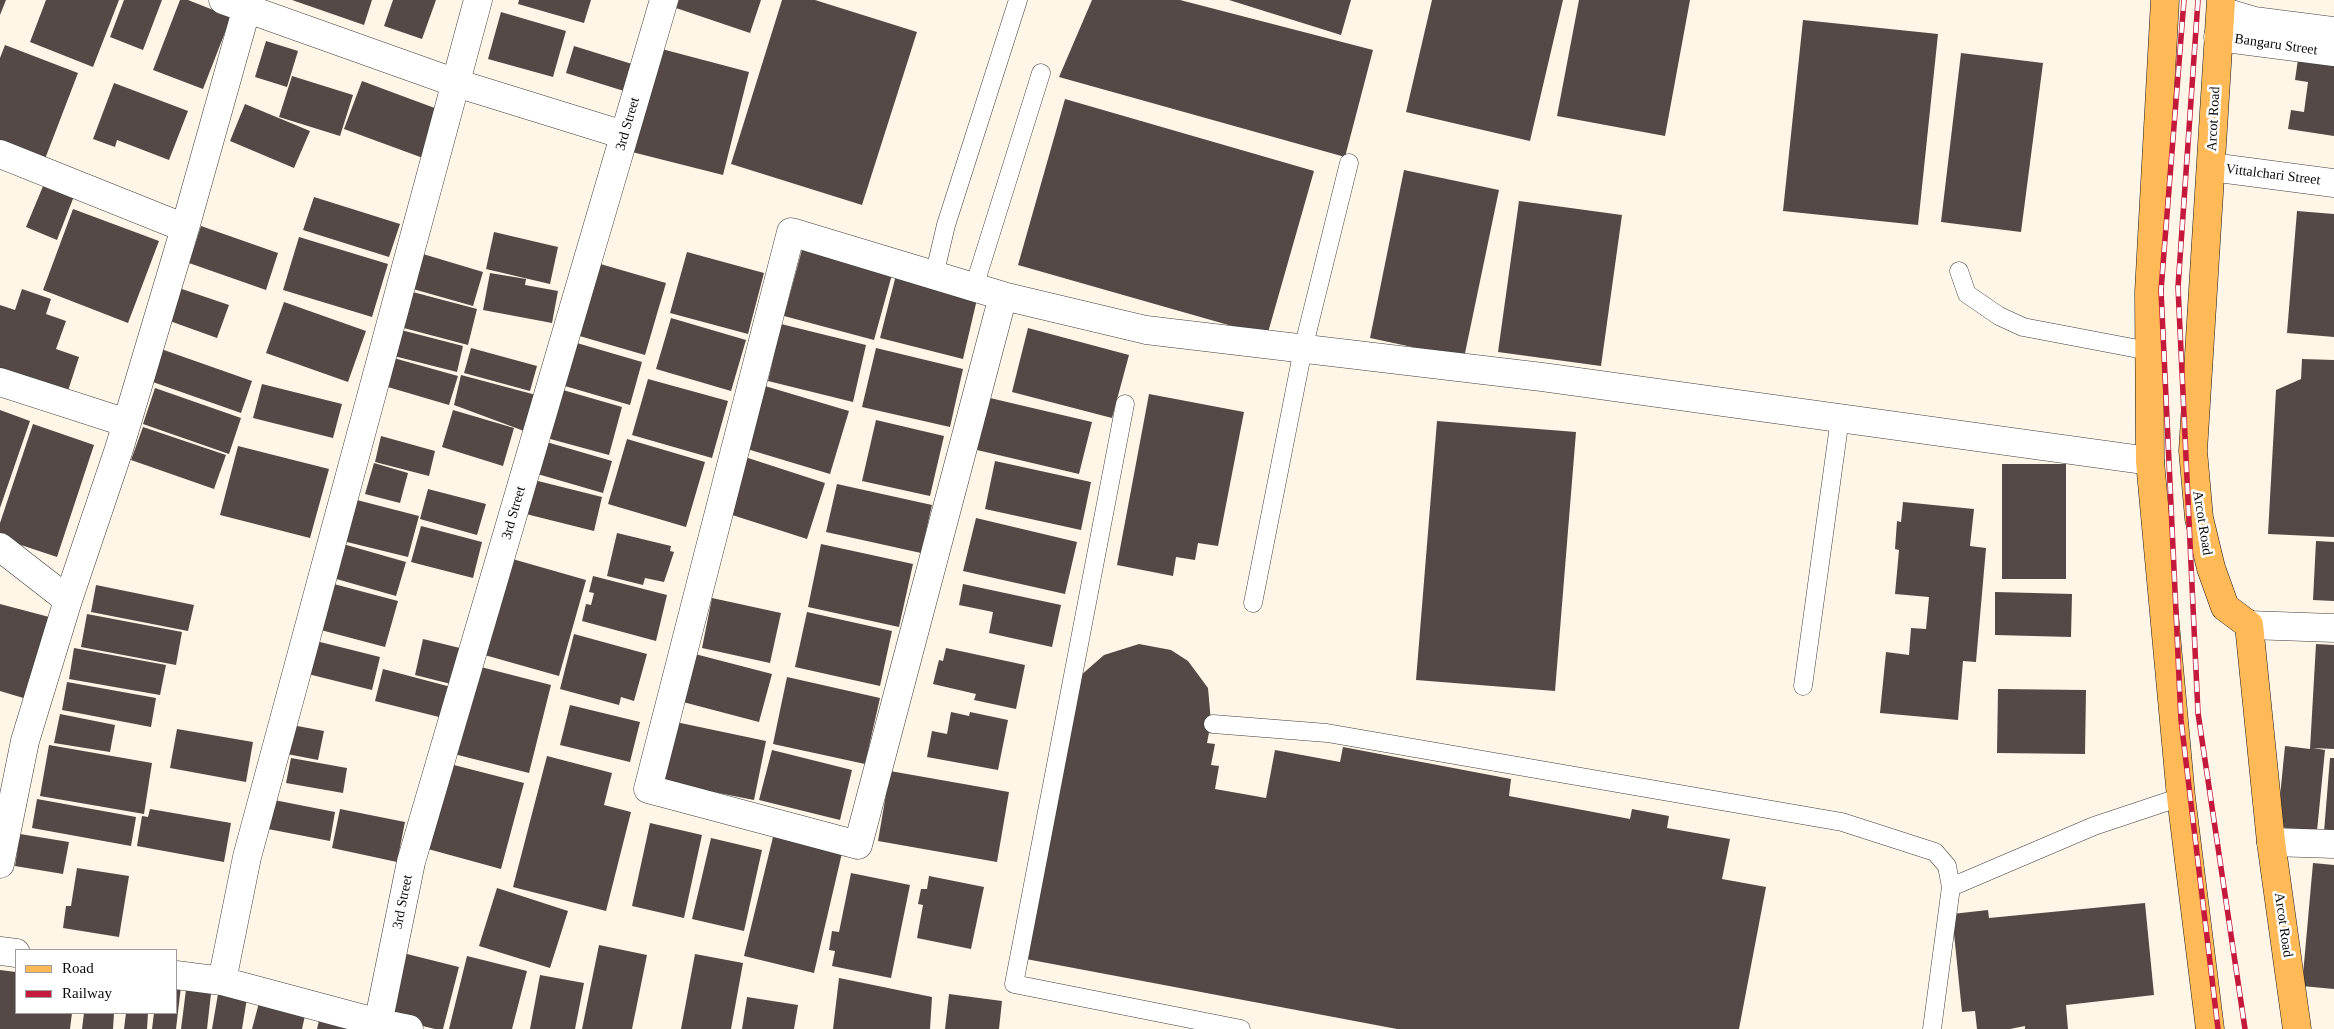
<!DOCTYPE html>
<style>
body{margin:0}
#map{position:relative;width:2334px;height:1029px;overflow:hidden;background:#fff6e7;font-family:Georgia,serif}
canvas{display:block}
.legend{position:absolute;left:15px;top:949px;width:162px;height:65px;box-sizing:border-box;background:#fff;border:1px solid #9d9d9d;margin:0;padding:6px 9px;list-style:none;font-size:15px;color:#0a0a0a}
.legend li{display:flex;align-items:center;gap:10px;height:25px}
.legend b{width:25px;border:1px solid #9d9d9d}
</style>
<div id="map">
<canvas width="2334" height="1029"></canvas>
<ul class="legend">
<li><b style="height:6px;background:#ffba57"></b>Road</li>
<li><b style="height:6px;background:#c4183d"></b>Railway</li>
</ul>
</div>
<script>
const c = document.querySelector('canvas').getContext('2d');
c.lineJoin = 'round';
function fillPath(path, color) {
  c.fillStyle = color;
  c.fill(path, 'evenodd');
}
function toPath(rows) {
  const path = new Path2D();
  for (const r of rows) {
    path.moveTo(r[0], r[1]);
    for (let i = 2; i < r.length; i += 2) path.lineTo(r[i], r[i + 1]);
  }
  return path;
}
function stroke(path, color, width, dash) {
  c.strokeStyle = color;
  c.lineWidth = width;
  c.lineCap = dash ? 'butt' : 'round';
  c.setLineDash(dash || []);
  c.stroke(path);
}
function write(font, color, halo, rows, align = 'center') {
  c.font = font + ' Georgia,serif';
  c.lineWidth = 5;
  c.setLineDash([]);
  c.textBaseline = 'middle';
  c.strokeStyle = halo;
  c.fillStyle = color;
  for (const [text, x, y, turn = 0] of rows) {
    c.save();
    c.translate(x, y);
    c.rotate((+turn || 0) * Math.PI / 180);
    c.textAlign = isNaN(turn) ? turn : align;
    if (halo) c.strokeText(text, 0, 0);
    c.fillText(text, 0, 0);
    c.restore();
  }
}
fillPath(toPath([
 [0,0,6,0,0,15],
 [46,0,119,0,93,67,30,42],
 [124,0,162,0,143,50,110,37],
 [180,0,188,0,231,17,203,89,153,70],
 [292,0,372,0,364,25],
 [393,0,436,0,422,39,384,26],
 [519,0,591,0,584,23,518,4],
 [679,0,761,0,750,33,676,8],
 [782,0,815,0,917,32,862,205,731,164],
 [1092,0,1180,0,1373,50,1345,157,1059,77],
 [1229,0,1351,0,1341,35],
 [1432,0,1563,0,1530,141,1406,112],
 [1579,0,1690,0,1665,136,1557,116],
 [501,12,566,31,553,77,488,59],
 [1803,20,1938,34,1918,225,1783,211],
 [266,41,298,51,287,87,255,77],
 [5,45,78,73,45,159,0,141,0,58],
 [574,46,632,64,624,91,566,73],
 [658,48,749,72,723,175,632,152],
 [1961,53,2043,63,2021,232,1941,222],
 [2298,59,2334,64,2334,136,2288,129,2291,110,2304,112,2308,82,2295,80],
 [292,76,353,95,340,136,279,117],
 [362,81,440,110,423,158,344,129],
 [114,83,188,111,169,160,117,140,115,147,93,139],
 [1065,99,1314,171,1267,336,1018,265],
 [245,104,310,131,294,168,230,141],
 [1404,170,1499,190,1464,358,1370,338],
 [46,179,76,191,57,240,26,227],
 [314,197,400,224,389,257,303,230],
 [1519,201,1622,215,1601,366,1498,352],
 [73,209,159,241,128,323,43,290],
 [2297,211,2334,214,2334,337,2287,333],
 [201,226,278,253,266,290,189,263],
 [494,232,558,247,550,284,486,269],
 [299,237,388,264,372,317,283,290],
 [803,246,893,271,874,340,784,316],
 [687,252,764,273,748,334,670,313],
 [423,254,483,272,473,306,413,289],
 [597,263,666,283,645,355,576,335],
 [490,273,526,279,525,285,558,291,552,323,483,310],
 [896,275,978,295,963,359,880,338],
 [179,288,229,305,217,338,167,320],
 [22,289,51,299,46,314,66,321,56,349,79,357,65,400,0,378,0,305,15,310],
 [409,291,477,309,468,345,400,327],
 [284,302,366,331,348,382,266,353],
 [671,318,746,340,731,391,656,369],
 [781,324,866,345,853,402,768,381],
 [1028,328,1129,355,1112,418,1012,392],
 [401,330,463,346,457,372,394,356],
 [570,341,642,362,630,405,558,384],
 [471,348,537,366,530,391,464,373],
 [876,348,963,369,950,427,862,407],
 [161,349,252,381,241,413,150,381],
 [390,357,458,376,449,405,381,385],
 [2302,359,2334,360,2334,537,2268,534,2276,390,2301,379],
 [461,375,536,395,524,431,454,405],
 [648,379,728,401,712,458,632,435],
 [262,384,342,404,333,438,253,418],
 [765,386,849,411,830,474,747,449],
 [155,388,241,418,229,454,143,424],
 [556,388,622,407,609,455,543,437],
 [1149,394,1244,412,1218,546,1198,543,1195,560,1176,557,1173,576,1117,565],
 [990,398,1092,422,1079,474,977,450],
 [0,410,30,421,0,508],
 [453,410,514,428,503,466,442,447],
 [876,420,944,436,930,496,862,481],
 [1437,421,1576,432,1555,691,1416,680],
 [33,424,94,445,57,557,0,538,0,523],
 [143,427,226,455,214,489,131,460],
 [381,436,435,451,429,476,375,462],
 [627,439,705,462,686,527,608,504],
 [543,441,612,461,603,493,534,473],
 [238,446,329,469,310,538,220,515],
 [745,457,825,483,807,539,726,513],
 [995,461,1091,482,1081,530,985,509],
 [374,463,408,473,400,503,365,494],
 [2002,464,2066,464,2066,579,2002,579],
 [530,479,602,497,594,531,522,513],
 [837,484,932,505,921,553,826,532],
 [428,489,486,504,477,535,420,519],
 [353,499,419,516,408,557,343,541],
 [1903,502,1974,509,1970,546,1986,548,1976,662,1963,661,1958,720,1880,713,1886,652,1909,655,1911,628,1926,629,1929,597,1895,594,1899,550,1895,549,1897,521,1901,522],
 [976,518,1077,542,1065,594,963,571],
 [421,526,482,542,473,578,411,562],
 [617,533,671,546,670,551,674,552,664,582,645,578,643,585,607,576],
 [2316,541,2334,542,2334,601,2313,600],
 [343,544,406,562,396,596,333,578],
 [821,544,913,564,899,627,808,607],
 [509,558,586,580,559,676,481,654],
 [593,576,667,595,656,641,582,621,586,604,591,605,594,593,589,592],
 [330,583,398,601,385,647,317,629],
 [963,584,1061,605,1052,647,989,633,993,612,959,605],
 [96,585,194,605,188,631,91,612],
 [1995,592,2072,594,2071,637,1995,635],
 [712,598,781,613,770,663,702,648],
 [0,604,53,618,30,700,0,691],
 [807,612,892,631,880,686,795,667],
 [87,614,182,632,176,665,81,647],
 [574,634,647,654,634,701,621,697,619,705,560,689],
 [423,639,460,648,451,684,415,675],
 [316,641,380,657,372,690,308,674],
 [1139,644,1171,650,1188,661,1208,688,1211,722,1207,743,1215,744,1211,765,1219,766,1215,789,1266,798,1275,750,1340,762,1343,747,1511,779,1509,796,1630,819,1632,809,1669,816,1667,828,1730,839,1722,879,1766,887,1739,1029,1397,1029,1026,959,1080,676,1104,655],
 [2316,644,2334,645,2334,749,2313,748,2325,750,2317,831,2277,827,2285,746,2310,749],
 [74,648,166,665,160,695,69,679],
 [946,648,1025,665,1016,709,974,700,976,694,933,684,939,660,943,661],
 [695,654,772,674,759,722,683,702],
 [477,666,551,685,529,773,454,754],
 [383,669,451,687,443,718,375,701],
 [787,677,880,698,865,764,773,744],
 [67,682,156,698,151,727,62,710],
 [1998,689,2086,690,2085,754,1997,753],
 [570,705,640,722,630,762,560,745],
 [951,712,969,716,970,712,1008,720,998,770,927,757,932,731,947,734],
 [60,714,115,725,110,752,54,743],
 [671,721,766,741,754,800,658,781],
 [292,725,324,731,318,760,287,754],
 [177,729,253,742,246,782,170,768],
 [49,745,152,763,144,814,40,796],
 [772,750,852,770,840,820,759,800],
 [547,756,612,773,604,805,631,812,606,911,513,887],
 [291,758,347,768,343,793,286,783],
 [2330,758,2334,758,2334,833,2324,832],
 [450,764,524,783,501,869,428,849],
 [890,771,1009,792,997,862,878,841],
 [37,799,136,817,131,846,32,828],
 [274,800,335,812,330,841,268,829],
 [150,809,231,823,224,862,137,846,142,816,148,817],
 [340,809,405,822,397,862,332,848],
 [650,823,702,835,684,918,632,906],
 [20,834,69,842,63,874,15,866],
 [773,837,842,853,814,973,744,956],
 [711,838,762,850,744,931,692,919],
 [2313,863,2334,865,2334,989,2302,986],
 [77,868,129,876,119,937,63,928,66,906,71,906],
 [851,873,910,885,891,978,832,966,835,951,829,950,832,931,839,932],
 [929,876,984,887,971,949,917,938,923,905,918,904,921,889,927,889],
 [497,888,568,911,550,968,479,946],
 [2145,903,2154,995,2066,1005,2068,1029,2025,1029,2025,1026,2010,1029,1977,1029,1975,1011,1962,1012,1952,914,1988,910,1989,918],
 [599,945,647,955,632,1029,582,1029],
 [399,952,459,967,443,1029,435,1029,382,1016],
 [695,954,743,963,731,1029,681,1029],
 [467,956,527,971,512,1029,449,1029],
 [0,970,16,972,16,1013,72,1013,70,1029,0,1029],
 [540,975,584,983,575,1029,530,1029],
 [176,977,182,978,176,1029,152,1029,154,1013,176,1013],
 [839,978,932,997,930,1029,833,1029],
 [187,982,212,985,207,1029,181,1029],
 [219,988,248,992,242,1029,212,1029],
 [949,994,1002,1001,999,1029,945,1029],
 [747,997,798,1005,794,1029,742,1029],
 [260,999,306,1011,302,1029,252,1029],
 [321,1012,372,1029,317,1029],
 [84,1013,114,1013,113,1029,82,1029],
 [126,1013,148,1013,147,1029,124,1029]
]), '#544946');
const service = toPath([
 [1959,271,1967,294,1999,316,2023,327,2149,351],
 [934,276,946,225,1018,0],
 [974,287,1041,73],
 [1125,404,1014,984,1241,1029],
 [1253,603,1303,349,1349,163],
 [1803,686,1840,418],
 [1213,724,1327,733,1842,822,1935,852,1947,866,1951,887],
 [1932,1029,1951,887,2094,826,2181,797]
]);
const minor = toPath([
 [223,0,456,83,624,135],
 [2221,11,2254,21,2334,31],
 [2218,37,2334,52],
 [0,154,185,228],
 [2211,167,2334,183],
 [1003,296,858,845,648,789,791,232,1003,296,1146,330,1542,377,2150,461],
 [0,382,127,423],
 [0,547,68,600],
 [2249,625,2334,628],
 [2271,842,2334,844],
 [0,864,25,741,68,600,119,449,185,228,249,0],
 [0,951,16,953],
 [176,975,222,981,379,1023,409,1029],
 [222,981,247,857,478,0],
 [377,1029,411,862,664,0]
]);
const primary = toPath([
 [2165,0,2149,292,2150,461,2181,797,2210,1029],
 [2221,0,2193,451,2199,518,2211,568,2225,607,2249,625,2271,842,2297,1029]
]);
stroke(service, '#3d3d3d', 19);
stroke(minor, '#3d3d3d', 29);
stroke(primary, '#1b1b1b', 29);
stroke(service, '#fff', 18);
stroke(minor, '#fff', 28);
stroke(primary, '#ffba57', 28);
const rail = toPath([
 [2184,0,2161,290,2181,720,2218,1029],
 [2198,0,2178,287,2198,713,2245,1029]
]);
stroke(rail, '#c4183d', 5.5);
stroke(rail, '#fff', 4, [11]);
write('14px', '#0a0a0a', '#fff', [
 ["Bangaru Street",2276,45,8],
 ["Arcot Road",2214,119,-87],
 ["3rd Street",628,124,-74],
 ["Vittalchari Street",2273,175,7],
 ["3rd Street",514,513,-74],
 ["Arcot Road",2202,523,81],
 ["3rd Street",403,902,-79],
 ["Arcot Road",2283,925,82]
]);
</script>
